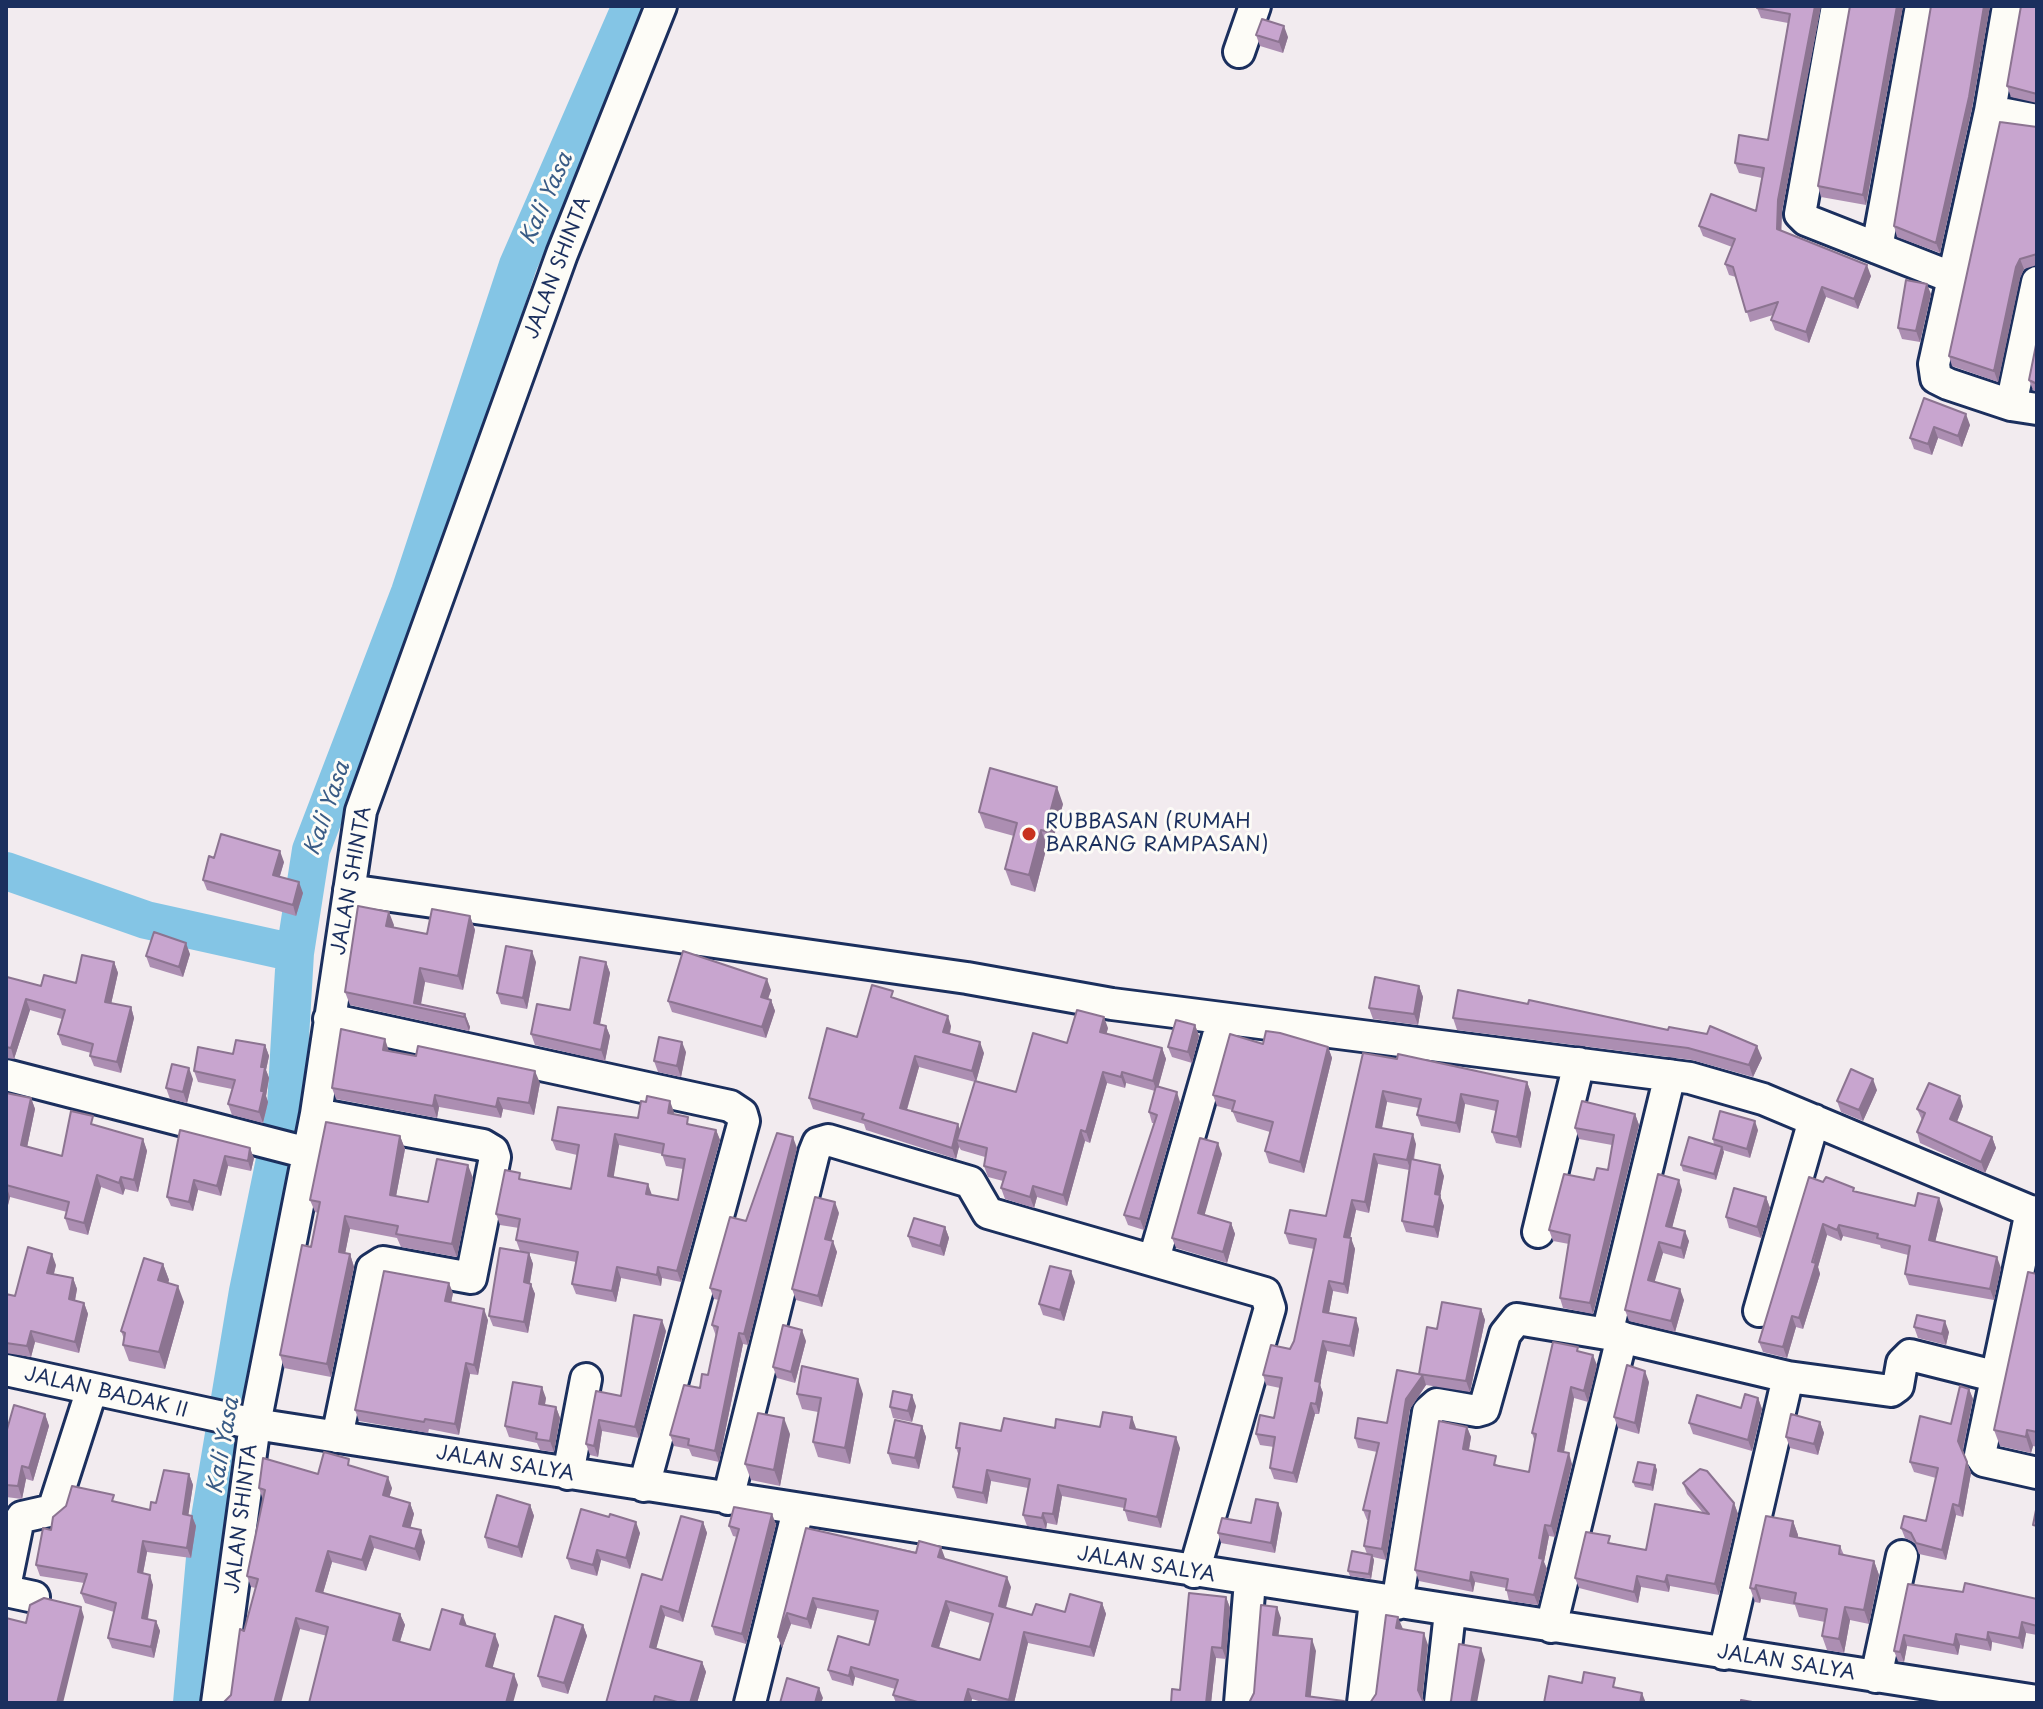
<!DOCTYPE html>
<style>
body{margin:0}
#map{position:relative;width:2043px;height:1709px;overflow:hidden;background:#f2ebef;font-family:"Playpen Sans",sans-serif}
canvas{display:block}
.frame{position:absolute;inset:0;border:8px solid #1b2f5e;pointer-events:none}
</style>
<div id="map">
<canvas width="2043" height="1709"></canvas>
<div class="frame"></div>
</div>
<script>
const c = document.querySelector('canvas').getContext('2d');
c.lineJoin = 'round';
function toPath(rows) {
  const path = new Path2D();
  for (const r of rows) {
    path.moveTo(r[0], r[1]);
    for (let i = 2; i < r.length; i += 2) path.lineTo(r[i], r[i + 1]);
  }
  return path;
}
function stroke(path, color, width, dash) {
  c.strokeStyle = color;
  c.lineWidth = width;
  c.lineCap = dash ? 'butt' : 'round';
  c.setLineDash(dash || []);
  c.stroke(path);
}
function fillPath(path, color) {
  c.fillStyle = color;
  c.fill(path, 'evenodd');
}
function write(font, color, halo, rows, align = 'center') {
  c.font = font + ' "Playpen Sans",sans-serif';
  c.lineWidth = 6;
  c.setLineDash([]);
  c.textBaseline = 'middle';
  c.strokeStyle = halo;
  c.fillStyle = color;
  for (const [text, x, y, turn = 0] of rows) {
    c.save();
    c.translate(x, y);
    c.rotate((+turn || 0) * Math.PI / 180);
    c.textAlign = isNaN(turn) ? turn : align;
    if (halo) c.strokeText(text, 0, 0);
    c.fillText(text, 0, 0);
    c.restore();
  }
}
stroke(toPath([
 [6,871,146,920,295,953],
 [192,1703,207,1536,248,1291,286,1106,295,953,311,850,410,592,518,265,631,6]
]), '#84c5e5', 38);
const minor = toPath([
 [1837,6,1800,214,1806,220,1956,279],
 [2008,6,1990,111,1934,364,1936,378,1948,384,2011,405,2037,409],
 [1239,52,1255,6],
 [1990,111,2037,120],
 [1877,248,1921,6],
 [2011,405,2037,282],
 [349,890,967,978,1112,1004,1690,1078,1763,1099,2037,1214],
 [329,1019,730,1106,742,1114,744,1121,644,1486],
 [6,1075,308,1153],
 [316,1114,483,1145,493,1151,495,1157,471,1278,383,1262,372,1269,337,1437],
 [2031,1211,1980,1455,1984,1461,2037,1473],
 [1538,1232,1579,1063],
 [1154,1259,1223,1019],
 [1759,1311,1814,1120],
 [1607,1334,1670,1075],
 [6,1370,255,1424,2037,1701],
 [568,1474,586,1379],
 [728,1499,814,1153,818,1143,828,1140,970,1182,988,1213,1265,1293,1270,1308,1194,1572],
 [6,1582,18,1523,22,1517,53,1510,92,1389],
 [6,1591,34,1597],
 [1397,1604,1428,1412,1437,1404,1477,1411,1484,1409,1505,1334,1517,1319,1607,1334,1788,1377,1891,1391,1898,1386,1902,1363,1910,1355,1994,1376],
 [1551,1627,1622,1337],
 [1724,1654,1788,1377],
 [1876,1677,1902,1556],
 [217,1703,255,1424,316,1114,361,811,562,254,661,6],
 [750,1703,798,1510],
 [1240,1703,1250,1581],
 [1363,1703,1375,1601],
 [1440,1703,1450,1612]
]);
stroke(minor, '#1b2f5e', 36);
stroke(minor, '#fdfcf7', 30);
fillPath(toPath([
 [1821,6,1782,211,1781,231,1871,276,1858,309,1826,297,1809,343,1775,330,1771,320,1773,315,1750,322,1736,277,1729,275,1725,264,1732,247,1703,236,1699,226,1756,211,1762,178,1739,173,1735,163,1768,140,1788,23,1761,18,1757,8],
 [1850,6,1903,6,1866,205,1821,197,1818,186],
 [1931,6,1990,6,1972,108,1940,253,1897,237,1894,226],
 [2037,6,2037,103,2011,97,2007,86],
 [1256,35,1288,37,1283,53,1260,46],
 [2037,127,2037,265,2024,269,2020,278,1998,382,1952,366,1949,356],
 [1931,294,1920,342,1902,339,1898,328],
 [2037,340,2037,392,2033,390,2029,380],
 [1924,398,1970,425,1962,447,1938,438,1932,455,1914,449,1910,438],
 [1063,804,1051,847,1047,846,1035,892,1011,885,1005,869,1014,836,985,828,979,812],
 [214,858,284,862,280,876,303,893,296,916,207,890,203,880],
 [470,916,475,930,463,990,425,982,421,1005,465,1014,470,1027,469,1031,350,1005,345,992,394,925,393,928,427,934],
 [190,954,183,977,150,967,146,956],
 [114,962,118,973,111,1004,131,1007,134,1018,121,1073,94,1066,90,1056,91,1053,62,1045,58,1034,62,1019,30,1010,14,1059,6,1058,6,981,41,986,76,983],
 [536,962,527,1009,501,1004,497,993],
 [606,962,610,973,600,1024,606,1026,610,1036,605,1061,535,1045,531,1034,570,1010],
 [1419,986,1423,997,1418,1025,1373,1019,1369,1008],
 [771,990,768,999,771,1000,775,1011,766,1038,672,1012,668,1001],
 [1458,990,1762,1058,1753,1077,1692,1060,1457,1030,1453,1018],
 [896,999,951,1026,950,1034,984,1053,976,1081,1016,1092,1067,1043,1108,1028,1106,1034,1162,1048,1166,1059,1158,1087,1180,1102,1144,1230,1128,1225,1124,1215,1154,1123,1152,1123,1149,1112,1155,1091,1126,1083,1125,1088,1107,1083,1090,1143,1085,1141,1067,1206,1037,1197,1034,1208,1005,1199,1001,1188,1003,1181,988,1177,984,1166,985,1157,961,1150,959,1147,956,1159,866,1130,864,1124,813,1109,809,1098,857,1037],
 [919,1067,975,1082,960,1129,907,1110],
 [1195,1025,1199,1036,1192,1063,1172,1057,1168,1047],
 [1263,1044,1328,1047,1332,1058,1304,1173,1269,1163,1265,1151,1270,1132,1237,1122,1232,1110,1217,1106,1213,1095],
 [265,1045,269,1056,266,1070,269,1078,266,1096,268,1102,263,1123,232,1115,228,1104,232,1089,198,1082,194,1071,233,1054],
 [389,1051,540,1083,534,1115,503,1109,501,1118,439,1107,437,1118,336,1099,332,1088],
 [686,1052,681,1077,658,1072,654,1061],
 [1363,1053,1527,1082,1531,1093,1521,1148,1496,1143,1492,1132,1496,1111,1465,1104,1460,1133,1421,1126,1417,1115,1419,1108,1387,1102,1382,1128,1416,1144,1414,1160,1444,1176,1440,1196,1444,1206,1438,1238,1406,1232,1402,1221,1409,1170,1378,1164,1369,1213,1356,1210,1350,1238,1355,1249,1348,1294,1333,1291,1329,1313,1359,1329,1354,1357,1327,1351,1320,1385,1323,1393,1319,1414,1315,1414,1297,1483,1274,1479,1270,1468,1274,1447,1260,1445,1256,1434,1274,1418,1280,1388,1266,1385,1263,1375,1290,1349,1294,1341,1314,1249,1289,1244,1285,1233,1326,1216],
 [193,1079,187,1103,170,1099,166,1088],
 [1877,1090,1863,1121,1841,1112,1837,1101],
 [6,1093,31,1098,35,1109,27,1147,62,1156,97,1126,143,1139,147,1151,138,1192,125,1189,123,1195,101,1187,88,1235,69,1230,65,1218,67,1212,10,1197,6,1213],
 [1963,1106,1957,1122,1992,1137,1996,1148,1985,1173,1920,1143,1917,1132,1922,1120,1917,1109],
 [674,1112,673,1114,691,1125,716,1130,720,1140,681,1282,662,1278,661,1286,621,1278,616,1302,576,1294,572,1284,576,1262,520,1251,516,1240,519,1228,500,1225,496,1214,522,1179,571,1189,577,1155,556,1150,552,1140,638,1118],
 [619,1145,662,1154,666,1166,683,1169,678,1200,652,1195,613,1177],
 [1635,1114,1639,1125,1593,1314,1563,1308,1560,1298,1569,1244,1553,1241,1549,1230,1594,1180,1608,1170,1612,1145,1579,1139,1575,1128],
 [180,1130,254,1158,251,1171,228,1166,221,1196,198,1190,193,1211,171,1206,167,1197],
 [1758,1130,1750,1158,1723,1150,1724,1152,1716,1180,1683,1171,1681,1165,1714,1145,1713,1139],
 [400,1136,405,1149,396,1196,428,1202,473,1178,457,1257,401,1247,397,1238,350,1229,345,1253,350,1254,354,1267,331,1377,284,1368,280,1355,311,1247,318,1213,315,1212,310,1200],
 [797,1148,748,1345,743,1344,719,1462,692,1456,689,1449,674,1446,670,1435,708,1375,716,1336,712,1325,719,1300,714,1299,710,1288,746,1221],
 [1222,1154,1204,1215,1231,1223,1235,1234,1227,1263,1176,1248,1172,1238],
 [1823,1182,1856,1192,1915,1206,1943,1209,1935,1242,2001,1268,1994,1300,1909,1285,1905,1274,1908,1255,1881,1248,1880,1245,1843,1236,1841,1241,1827,1235,1818,1267,1820,1274,1803,1329,1796,1327,1787,1358,1763,1352,1759,1342],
 [1682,1190,1672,1227,1689,1241,1684,1259,1663,1253,1654,1282,1684,1300,1675,1332,1629,1321,1625,1310],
 [1766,1197,1770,1208,1761,1238,1729,1228,1726,1217],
 [839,1213,831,1241,837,1252,822,1307,796,1300,792,1289],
 [945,1227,949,1238,944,1256,912,1247,908,1236],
 [529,1253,533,1264,530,1283,535,1294,528,1333,493,1326,489,1316],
 [163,1264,169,1280,168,1283,184,1302,165,1369,129,1361,123,1345,124,1339,121,1331],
 [56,1265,54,1274,73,1278,77,1289,75,1301,84,1303,88,1314,79,1353,35,1342,31,1357,6,1353,6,1294,15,1296],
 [2037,1274,2037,1447,2033,1446,2031,1453,2000,1446,1994,1430],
 [1075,1282,1064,1321,1043,1315,1039,1304],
 [453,1293,451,1303,488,1320,478,1375,470,1374,459,1435,429,1429,428,1433,359,1421,355,1410],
 [1481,1309,1485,1320,1470,1392,1426,1385,1410,1409,1386,1560,1373,1557,1374,1560,1371,1579,1350,1576,1348,1571,1367,1554,1364,1546,1368,1520,1367,1520,1363,1510,1377,1452,1358,1448,1355,1438,1387,1423,1419,1374],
 [1914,1327,1949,1332,1946,1345,1918,1338],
 [666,1331,639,1438,602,1431,598,1457,590,1455,586,1444,596,1391,621,1396],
 [806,1341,795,1383,777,1378,773,1367],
 [1580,1351,1597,1365,1588,1402,1574,1398,1564,1452,1572,1464,1555,1537,1549,1536,1544,1562,1547,1569,1538,1605,1509,1601,1506,1588,1475,1582,1473,1592,1419,1581,1415,1570,1467,1427,1471,1437,1469,1450,1500,1466,1529,1472,1535,1442,1532,1433],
 [1649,1382,1639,1434,1618,1428,1614,1417],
 [1969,1389,1973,1399,1963,1451,1971,1473,1963,1517,1956,1515,1946,1560,1919,1554,1915,1543,1905,1538,1901,1528,1926,1521,1936,1478,1914,1472,1910,1462,1951,1424],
 [797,1394,863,1394,850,1464,818,1457,813,1442,818,1412,802,1409],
 [546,1398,545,1405,556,1407,560,1418,554,1452,540,1450,537,1443,509,1437,505,1426],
 [1758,1398,1762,1409,1752,1451,1693,1434,1689,1423,1741,1408],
 [916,1406,912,1422,893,1418,890,1407],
 [45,1414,49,1426,33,1481,26,1479,22,1499,6,1497,6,1433],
 [1820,1422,1824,1433,1818,1455,1790,1448,1786,1437],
 [922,1426,926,1437,919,1469,892,1464,888,1453],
 [1100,1427,1136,1429,1180,1448,1161,1528,1128,1521,1124,1508,1062,1496,1057,1525,1047,1523,1046,1529,1027,1526,1023,1515,1028,1488,991,1481,987,1504,957,1498,953,1487,959,1456,956,1448,1001,1431,1055,1428],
 [790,1434,780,1486,751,1480,745,1464],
 [1655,1465,1657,1470,1653,1491,1635,1487,1633,1482],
 [352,1467,392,1488,389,1497,410,1503,414,1514,410,1527,425,1542,420,1561,374,1548,366,1571,332,1562,323,1593,400,1614,405,1625,400,1642,430,1650,467,1626,499,1645,492,1668,518,1685,300,1629,231,1695,244,1631,256,1588,251,1587,247,1576,263,1500,259,1488,318,1474],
 [189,1474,193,1485,188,1515,192,1516,196,1526,191,1558,147,1552,143,1574,153,1585,148,1619,156,1621,160,1631,154,1658,112,1648,108,1638,114,1612,85,1603,81,1593,84,1583,40,1576,36,1565,51,1530,150,1510,156,1503],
 [1683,1483,1734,1503,1738,1514,1719,1595,1670,1586,1669,1592,1641,1587,1638,1603,1579,1588,1575,1578,1612,1543,1646,1550,1703,1513,1687,1494],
 [530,1505,534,1516,522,1558,488,1548,485,1537],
 [1282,1513,1275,1553,1221,1543,1218,1533],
 [609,1517,640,1533,630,1569,601,1560,597,1576,571,1569,567,1558],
 [1793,1521,1798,1535,1798,1537,1840,1546,1844,1555,1874,1561,1879,1575,1869,1624,1850,1620,1844,1653,1827,1650,1822,1636,1825,1622,1799,1617,1795,1605,1761,1599,1760,1603,1755,1602,1750,1588],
 [703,1522,707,1533,683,1622,665,1616,656,1648,702,1662,706,1672,697,1703,606,1703,662,1580],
 [776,1524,746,1644,715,1635,712,1626,737,1537,733,1536,729,1526],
 [806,1528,944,1558,1011,1587,1006,1608,1032,1615,1065,1612,1102,1603,1106,1614,1094,1657,1028,1643,1014,1703,985,1703,972,1699,971,1703,896,1703,893,1695,895,1689,855,1677,853,1686,832,1680,828,1670,869,1645,876,1621,817,1608,811,1629,791,1624,782,1648,778,1637],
 [950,1611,990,1623,980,1660,939,1648],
 [1908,1584,1963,1592,2037,1599,2037,1635,2026,1633,2023,1649,1992,1642,1991,1651,1960,1645,1958,1655,1907,1646,1904,1662,1898,1661,1894,1651],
 [1226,1597,1230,1608,1226,1659,1216,1658,1211,1703,1171,1703,1180,1690],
 [583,1625,587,1636,568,1694,542,1687,538,1676]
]), '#ac8eb2');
fillPath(toPath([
 [1815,6,1821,6,1782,211,1781,240,1777,229,1778,200],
 [1897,6,1903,6,1866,205,1863,195],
 [1984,6,1990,6,1972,108,1940,253,1936,243],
 [1284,26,1288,37,1283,53,1279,42],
 [2020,259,2024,269,2020,278,1998,382,1994,371,2016,267],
 [1867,265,1871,276,1858,309,1854,299],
 [1927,284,1931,294,1920,342,1916,331],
 [1822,287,1826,297,1809,343,1806,332],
 [1966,414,1970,425,1962,447,1958,436],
 [1934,427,1938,438,1932,455,1928,444],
 [1057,787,1063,804,1051,847,1045,831],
 [1041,830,1047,846,1035,892,1029,875],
 [280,851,284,862,277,885,273,875],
 [299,882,303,893,296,916,293,905],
 [389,912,394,925,391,940,386,926],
 [470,916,475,930,463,990,458,976],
 [186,943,190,954,183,977,179,967],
 [532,951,536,962,527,1009,523,998],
 [114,962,118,973,109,1013,105,1002],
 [606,962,610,973,598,1034,594,1023],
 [420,968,425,982,420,1008,414,1003],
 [767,979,771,990,765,1008,761,997],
 [1419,986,1423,997,1418,1025,1414,1014],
 [26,999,30,1010,14,1059,11,1048],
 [771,1000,775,1011,766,1038,762,1027],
 [131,1007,134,1018,121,1073,117,1062],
 [465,1014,470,1027,469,1031,464,1017],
 [948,1016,951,1026,947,1043,943,1032],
 [1104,1017,1108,1028,1104,1043,1100,1032],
 [1195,1025,1199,1036,1192,1063,1188,1052],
 [606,1026,610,1036,605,1061,601,1050],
 [385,1039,389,1051,387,1062,383,1050],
 [682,1042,686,1052,681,1077,677,1066],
 [980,1042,984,1053,976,1082,972,1071],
 [265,1045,269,1056,266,1070,269,1078,266,1096,268,1102,263,1123,259,1112,261,1067],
 [1757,1046,1762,1058,1753,1077,1749,1065],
 [1328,1047,1332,1058,1304,1173,1300,1162],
 [1162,1048,1166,1059,1157,1092,1153,1081],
 [915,1056,919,1067,904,1119,900,1108],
 [189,1068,193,1079,187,1103,183,1092],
 [535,1071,540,1083,534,1115,529,1103],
 [1103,1072,1107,1083,1090,1143,1086,1132],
 [1122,1072,1126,1083,1125,1088,1121,1077],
 [1873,1079,1877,1090,1863,1121,1859,1110],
 [1527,1082,1531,1093,1521,1148,1517,1137],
 [1383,1091,1387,1102,1380,1137,1376,1127],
 [1177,1092,1180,1102,1144,1230,1140,1219],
 [1461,1094,1465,1104,1460,1133,1456,1123],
 [435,1095,439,1107,437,1118,433,1106],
 [1960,1096,1963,1106,1954,1129,1950,1119],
 [31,1098,35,1109,25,1157,21,1145],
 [498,1098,503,1109,501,1118,496,1107],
 [670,1101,674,1112,672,1124,668,1113],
 [1635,1114,1639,1125,1593,1314,1590,1303],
 [1755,1121,1758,1130,1750,1158,1747,1149],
 [958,1124,962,1135,957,1140,959,1147,956,1159,952,1148],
 [716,1130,720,1140,681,1282,677,1271],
 [1081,1130,1085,1141,1067,1206,1063,1195],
 [615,1134,619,1145,612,1187,608,1176],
 [1413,1134,1416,1144,1411,1171,1407,1160],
 [400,1136,405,1149,394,1207,390,1195],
 [793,1137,797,1148,748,1345,744,1334],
 [1992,1137,1996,1148,1985,1173,1981,1162],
 [143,1139,147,1151,138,1192,134,1180],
 [1218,1143,1222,1154,1202,1224,1198,1213],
 [1722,1147,1724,1152,1716,1180,1714,1174],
 [250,1148,254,1158,251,1171,248,1161],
 [1374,1154,1378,1164,1369,1213,1365,1202],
 [225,1156,228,1166,221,1196,217,1186],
 [468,1165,473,1178,457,1257,452,1244],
 [1440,1165,1444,1176,1440,1196,1444,1206,1438,1238,1434,1227,1435,1194],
 [97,1175,101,1187,88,1235,84,1223],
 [121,1177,125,1189,123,1195,119,1183],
 [194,1180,198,1190,193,1211,189,1202],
 [1679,1180,1682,1190,1670,1236,1666,1226],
 [648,1184,652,1195,646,1194],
 [6,1185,10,1197,6,1213],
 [1033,1186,1037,1197,1034,1208,1030,1197],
 [1766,1197,1770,1208,1761,1238,1757,1227],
 [1939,1198,1943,1209,1933,1251,1929,1240],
 [1352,1200,1356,1210,1348,1248,1344,1237],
 [835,1202,839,1213,829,1250,825,1239],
 [345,1216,350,1229,343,1264,339,1252],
 [1231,1223,1235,1234,1227,1263,1223,1252],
 [1823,1224,1827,1235,1818,1267,1820,1274,1803,1329,1799,1318],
 [1839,1225,1843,1236,1841,1241,1837,1230],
 [945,1227,949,1238,944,1256,940,1246],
 [1685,1231,1689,1241,1684,1259,1681,1248],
 [1351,1238,1355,1249,1348,1294,1344,1284],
 [833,1241,837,1252,822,1307,818,1296],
 [1659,1242,1663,1253,1652,1291,1648,1280],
 [529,1253,533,1264,528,1293,524,1282],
 [52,1254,56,1265,51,1284,47,1273],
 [350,1254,354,1267,331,1377,327,1364],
 [1997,1257,2001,1268,1994,1300,1990,1289],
 [163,1264,169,1280,164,1296,158,1280],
 [617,1267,621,1278,616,1302,612,1291],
 [658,1267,662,1278,661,1286,657,1275],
 [1071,1271,1075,1282,1064,1321,1060,1310],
 [73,1278,77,1289,73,1310,69,1299],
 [1329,1281,1333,1291,1327,1323,1323,1312],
 [449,1283,453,1293,449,1312,445,1301],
 [531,1284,535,1294,528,1333,524,1322],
 [178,1286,184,1302,165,1369,159,1352],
 [1680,1289,1684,1300,1675,1332,1671,1321],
 [84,1303,88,1314,79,1353,75,1342],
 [484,1309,488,1320,478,1375,474,1365],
 [1481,1309,1485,1320,1470,1392,1466,1381],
 [1792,1316,1796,1327,1787,1358,1783,1347],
 [1356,1318,1359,1329,1354,1357,1350,1346],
 [662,1320,666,1331,639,1438,635,1427],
 [1945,1321,1949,1332,1946,1345,1942,1334],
 [802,1330,806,1341,795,1383,791,1372],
 [31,1331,35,1342,31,1357,27,1346],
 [739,1333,743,1344,719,1462,715,1451],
 [1323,1341,1327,1351,1320,1385,1323,1393,1319,1414,1316,1404,1315,1381],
 [1593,1355,1597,1365,1588,1402,1584,1391],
 [466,1363,470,1374,459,1435,455,1424],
 [1645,1371,1649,1382,1639,1434,1635,1423],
 [1423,1375,1426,1385,1410,1409,1386,1560,1382,1549,1406,1399],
 [858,1379,863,1394,850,1464,845,1448],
 [542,1387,546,1398,543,1414,539,1404],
 [1571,1387,1574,1398,1562,1462,1558,1451],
 [1969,1389,1973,1399,1962,1452,1958,1441],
 [912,1395,916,1406,912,1422,908,1411],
 [1758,1398,1762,1409,1752,1451,1748,1440],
 [1311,1403,1315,1414,1297,1483,1293,1473],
 [556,1407,560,1418,554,1452,550,1441],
 [45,1414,49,1426,33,1481,29,1468],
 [1132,1417,1136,1428,1130,1428],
 [784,1418,790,1434,780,1486,774,1470],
 [599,1420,602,1431,598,1457,594,1446],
 [1820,1422,1824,1433,1818,1455,1814,1444],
 [922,1426,926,1437,919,1469,915,1458],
 [1467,1427,1471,1437,1467,1460,1463,1449],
 [2027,1430,2033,1446,2031,1453,2026,1437],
 [1176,1437,1180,1448,1161,1528,1157,1517],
 [1569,1453,1572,1464,1555,1537,1551,1526],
 [1967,1462,1971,1473,1963,1517,1959,1506],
 [1655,1465,1657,1470,1653,1491,1651,1485],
 [22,1466,26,1479,22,1499,18,1486],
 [987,1470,991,1481,987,1504,983,1493],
 [189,1474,193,1485,187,1524,183,1514],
 [388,1477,392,1488,387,1506,383,1495],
 [1058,1485,1062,1496,1057,1525,1053,1514],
 [410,1503,414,1514,408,1537,403,1526],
 [1278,1503,1282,1513,1275,1553,1271,1543],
 [1734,1503,1738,1514,1719,1595,1715,1584],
 [1953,1504,1956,1515,1946,1560,1942,1550],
 [530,1505,534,1516,522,1558,518,1547],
 [1043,1513,1047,1523,1046,1529,1042,1518],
 [772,1514,776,1524,746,1644,742,1634],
 [192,1516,196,1526,191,1558,187,1548],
 [1793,1521,1798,1535,1795,1549,1790,1536],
 [636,1522,640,1533,630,1569,626,1558],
 [703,1522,707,1533,683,1622,679,1612],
 [1545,1525,1549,1536,1544,1562,1547,1569,1538,1605,1534,1595],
 [421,1530,425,1542,420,1561,415,1549],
 [370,1536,374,1548,366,1571,362,1560],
 [143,1541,147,1552,141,1583,138,1572],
 [941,1547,945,1558,942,1567,938,1557],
 [597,1550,601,1560,597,1576,593,1565],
 [328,1551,332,1562,320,1603,316,1591],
 [1372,1555,1374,1560,1371,1579,1369,1574],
 [1874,1561,1879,1575,1869,1624,1864,1610],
 [1471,1572,1475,1582,1473,1592,1470,1581],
 [150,1575,153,1585,146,1628,142,1618],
 [1667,1575,1670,1586,1669,1592,1665,1582],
 [1637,1576,1641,1587,1638,1603,1634,1592],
 [1007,1577,1011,1587,1003,1617,999,1606],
 [1756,1585,1761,1599,1760,1603,1755,1589],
 [1226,1597,1230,1608,1226,1659,1222,1648],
 [813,1598,817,1608,811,1629,807,1619],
 [946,1601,950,1611,936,1657,932,1646],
 [1102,1603,1106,1614,1094,1657,1090,1647],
 [661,1606,665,1616,654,1657,650,1647],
 [81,1607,84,1617,63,1703,57,1703],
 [1277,1607,1281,1618,1277,1646,1273,1635],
 [1845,1607,1850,1620,1844,1653,1839,1639],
 [787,1613,791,1624,782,1648,778,1637],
 [400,1614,405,1625,397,1651,393,1640],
 [463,1615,467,1626,460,1624],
 [1398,1617,1403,1629,1396,1628],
 [296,1618,300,1629,281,1703,274,1703],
 [156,1621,160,1631,154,1658,151,1647],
 [2022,1622,2026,1633,2023,1649,2019,1638],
 [583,1625,587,1636,568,1694,564,1683],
 [1024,1632,1028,1643,1014,1703,1010,1703,1009,1700],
 [1988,1632,1992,1642,1991,1651,1987,1640],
 [1424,1633,1428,1645,1422,1702,1418,1690],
 [495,1634,499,1645,490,1677,486,1666],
 [1956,1634,1960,1645,1958,1655,1954,1645],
 [1904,1635,1907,1646,1904,1662,1900,1652],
 [1312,1639,1316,1651,1310,1703,1306,1696],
 [1212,1647,1216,1658,1211,1703,1206,1703],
 [1481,1648,1485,1660,1477,1703,1471,1703],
 [702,1662,706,1672,697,1703,690,1703],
 [851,1667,855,1677,853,1686,849,1676],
 [514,1674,518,1685,513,1703,506,1703],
 [819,1688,823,1698,821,1703,815,1703],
 [968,1689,972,1699,971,1703,964,1703],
 [1642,1693,1646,1703,1640,1703]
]), '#8c7491');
const building = toPath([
 [1757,6,1815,6,1778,200,1777,229,1867,265,1854,299,1822,287,1806,332,1771,320,1778,302,1746,312,1733,267,1725,264,1735,239,1699,226,1711,194,1756,211,1764,168,1735,163,1739,135,1768,140,1790,14,1757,8,1757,6],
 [1850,6,1897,6,1863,195,1818,186,1850,6],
 [1931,6,1984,6,1969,97,1936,243,1894,226,1931,6],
 [2021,6,2037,6,2037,94,2007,86,2021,6],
 [1262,19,1284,26,1279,42,1256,35,1262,19],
 [2000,122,2037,127,2037,254,2020,259,2016,267,1994,371,1949,356,2000,122],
 [1906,280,1927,284,1916,331,1898,328,1906,280],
 [2037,340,2037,384,2029,380,2037,340],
 [1924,398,1966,414,1958,436,1934,427,1928,444,1910,438,1924,398],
 [990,768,1057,787,1045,831,1041,830,1029,875,1005,869,1017,823,979,812,990,768],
 [221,834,280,851,273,875,299,882,293,905,203,880,209,856,214,858,221,834],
 [358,906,389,912,386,926,427,934,432,909,470,916,458,976,420,968,414,1003,465,1014,464,1017,345,992,358,906],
 [154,932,186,943,179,967,146,956,154,932],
 [506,946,532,951,523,998,497,993,506,946],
 [683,951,767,979,761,997,771,1000,762,1027,668,1001,683,951],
 [82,955,114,962,105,1002,131,1007,117,1062,90,1056,93,1044,58,1034,65,1010,26,999,11,1048,6,1047,6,981,7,977,41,986,44,975,76,983,82,955],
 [580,957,606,962,594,1023,606,1026,601,1050,531,1034,537,1004,570,1010,580,957],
 [1375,977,1419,986,1414,1014,1369,1008,1375,977],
 [872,985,893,991,891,997,948,1016,943,1032,980,1042,972,1071,915,1056,900,1108,958,1124,952,1148,862,1119,864,1114,809,1098,827,1028,857,1037,872,985],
 [1458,990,1528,1004,1529,1000,1668,1030,1669,1027,1707,1034,1710,1026,1757,1046,1749,1065,1688,1048,1453,1018,1458,990],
 [1077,1010,1104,1017,1100,1032,1162,1048,1153,1081,1122,1072,1121,1077,1103,1072,1086,1132,1081,1130,1063,1195,1033,1186,1030,1197,1001,1188,1006,1172,984,1166,987,1148,957,1140,975,1081,1016,1092,1033,1033,1067,1043,1077,1010],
 [1176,1020,1195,1025,1188,1052,1168,1047,1176,1020],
 [341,1029,385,1039,383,1050,416,1056,418,1046,535,1071,529,1103,498,1098,496,1107,435,1095,433,1106,332,1088,341,1029],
 [1266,1031,1280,1033,1328,1047,1300,1162,1265,1151,1273,1122,1232,1111,1235,1101,1213,1095,1230,1034,1263,1044,1266,1031],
 [659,1037,682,1042,677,1066,654,1061,659,1037],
 [236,1040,265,1045,261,1067,265,1067,261,1091,264,1091,259,1112,228,1104,235,1080,194,1071,198,1047,233,1054,236,1040],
 [1363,1053,1397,1059,1398,1054,1527,1082,1517,1137,1492,1132,1498,1101,1461,1094,1456,1123,1417,1115,1421,1099,1383,1091,1376,1127,1413,1134,1407,1160,1374,1154,1365,1202,1352,1200,1344,1237,1351,1238,1344,1284,1329,1281,1323,1312,1356,1318,1350,1346,1323,1341,1315,1381,1320,1382,1316,1404,1311,1403,1293,1473,1270,1468,1275,1437,1256,1434,1260,1415,1274,1418,1282,1378,1263,1375,1271,1345,1290,1349,1294,1341,1316,1239,1285,1233,1290,1210,1326,1216,1363,1053],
 [172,1064,189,1068,183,1092,166,1088,172,1064],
 [1851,1069,1873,1079,1859,1110,1837,1101,1851,1069],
 [1929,1083,1960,1096,1950,1119,1992,1137,1981,1162,1917,1132,1925,1113,1917,1109,1929,1083],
 [1156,1086,1177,1092,1140,1219,1124,1215,1157,1115,1149,1112,1156,1086],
 [6,1093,31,1098,21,1145,62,1156,71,1111,93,1116,91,1124,143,1139,134,1180,121,1177,119,1183,97,1175,84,1223,65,1218,69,1202,6,1185,6,1093],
 [647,1096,670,1101,668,1113,688,1117,687,1124,716,1130,677,1271,658,1267,657,1275,617,1267,612,1291,572,1284,578,1252,516,1240,520,1219,496,1214,505,1170,520,1173,519,1179,571,1189,579,1145,552,1140,558,1107,638,1118,641,1101,646,1102,647,1096],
 [615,1134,664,1144,662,1155,685,1159,678,1200,646,1194,648,1184,608,1176,615,1134],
 [1582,1101,1635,1114,1590,1303,1560,1298,1570,1235,1549,1230,1564,1174,1594,1180,1597,1168,1608,1170,1614,1135,1575,1128,1582,1101],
 [1720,1111,1755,1121,1747,1149,1713,1139,1720,1111],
 [326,1122,400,1136,390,1195,428,1202,437,1159,468,1165,452,1244,396,1234,398,1226,345,1216,339,1252,350,1254,327,1364,280,1355,302,1245,311,1247,320,1202,310,1200,326,1122],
 [180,1130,250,1148,248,1161,225,1156,217,1186,194,1180,189,1202,167,1197,180,1130],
 [777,1133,793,1137,744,1334,739,1333,715,1451,688,1445,689,1439,670,1435,684,1385,700,1388,702,1374,708,1375,718,1327,712,1325,721,1291,710,1288,730,1217,746,1221,777,1133],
 [1689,1137,1722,1147,1714,1174,1681,1165,1689,1137],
 [1200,1138,1218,1143,1198,1213,1231,1223,1223,1252,1172,1238,1200,1138],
 [1411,1159,1440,1165,1435,1194,1440,1195,1434,1227,1402,1221,1411,1159],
 [1658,1174,1679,1180,1666,1226,1685,1231,1681,1248,1659,1242,1648,1280,1680,1289,1671,1321,1625,1310,1658,1174],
 [1809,1177,1823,1182,1826,1177,1854,1188,1853,1191,1915,1206,1918,1193,1939,1198,1929,1240,1997,1257,1990,1289,1905,1274,1910,1246,1877,1238,1878,1234,1839,1225,1837,1230,1823,1224,1812,1262,1816,1263,1799,1318,1792,1316,1783,1347,1759,1342,1809,1177],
 [1734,1188,1766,1197,1757,1227,1726,1217,1734,1188],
 [815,1197,835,1202,825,1239,833,1241,818,1296,792,1289,815,1197],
 [914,1218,945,1227,940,1246,908,1236,914,1218],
 [28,1247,52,1254,47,1273,73,1278,69,1299,84,1303,75,1342,31,1331,27,1346,6,1343,6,1294,15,1296,28,1247],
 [500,1248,529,1253,524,1282,531,1284,524,1322,489,1316,500,1248],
 [144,1258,163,1264,158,1280,178,1286,159,1352,123,1345,125,1333,121,1331,144,1258],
 [1050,1266,1071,1271,1060,1310,1039,1304,1050,1266],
 [384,1271,449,1283,445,1301,484,1309,474,1365,466,1363,455,1424,425,1419,424,1422,355,1410,384,1271],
 [2028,1272,2037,1274,2037,1432,2027,1430,2026,1437,1994,1430,2028,1272],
 [1442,1302,1481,1309,1466,1381,1419,1374,1427,1327,1437,1329,1442,1302],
 [634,1315,662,1320,635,1427,599,1420,594,1446,586,1444,596,1391,621,1396,634,1315],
 [1917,1315,1945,1321,1942,1334,1914,1327,1917,1315],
 [783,1325,802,1330,791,1372,773,1367,783,1325],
 [1553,1342,1578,1347,1577,1351,1593,1355,1584,1391,1571,1387,1558,1451,1569,1453,1551,1526,1545,1525,1539,1558,1543,1559,1534,1595,1506,1590,1508,1579,1471,1572,1470,1581,1415,1570,1439,1421,1467,1427,1463,1449,1496,1456,1494,1465,1529,1472,1536,1434,1532,1433,1553,1342],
 [1627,1365,1645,1371,1635,1423,1614,1417,1627,1365],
 [802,1366,858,1379,845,1448,813,1442,821,1398,797,1394,802,1366],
 [1397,1370,1423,1375,1406,1399,1382,1549,1364,1546,1370,1511,1363,1510,1379,1443,1355,1438,1358,1418,1387,1423,1397,1370],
 [513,1382,542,1387,539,1404,556,1407,550,1441,536,1439,537,1433,505,1426,513,1382],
 [1960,1386,1969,1389,1958,1441,1967,1462,1959,1506,1953,1504,1942,1550,1916,1543,1911,1533,1901,1528,1904,1516,1926,1521,1938,1468,1910,1462,1920,1416,1951,1424,1960,1386],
 [893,1391,912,1395,908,1411,890,1407,893,1391],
 [1745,1394,1758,1398,1748,1440,1689,1423,1697,1395,1741,1408,1745,1394],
 [14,1405,45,1414,29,1468,22,1466,18,1486,6,1485,6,1433,14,1405],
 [1103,1412,1132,1417,1130,1428,1176,1437,1157,1517,1124,1510,1126,1499,1058,1485,1053,1514,1043,1513,1042,1518,1023,1515,1030,1479,987,1470,983,1493,953,1487,960,1448,956,1448,960,1423,1001,1431,1004,1418,1055,1428,1056,1419,1100,1427,1103,1412],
 [758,1413,784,1418,774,1470,745,1464,758,1413],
 [1791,1414,1820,1422,1814,1444,1786,1437,1791,1414],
 [895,1420,922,1426,915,1458,888,1453,895,1420],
 [324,1452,349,1459,348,1465,388,1477,383,1495,410,1503,403,1526,421,1530,415,1549,370,1536,362,1560,328,1551,316,1591,400,1614,393,1640,430,1650,442,1609,463,1615,460,1624,495,1634,486,1666,514,1674,506,1703,309,1703,328,1627,296,1618,274,1703,223,1703,231,1695,240,1629,244,1631,258,1579,247,1576,265,1490,259,1488,263,1458,318,1474,324,1452],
 [1638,1462,1655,1465,1651,1485,1633,1482,1638,1462],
 [1700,1469,1707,1471,1734,1503,1715,1584,1667,1575,1665,1582,1637,1576,1634,1592,1575,1578,1586,1532,1610,1536,1608,1543,1646,1550,1655,1504,1709,1514,1683,1483,1700,1469],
 [164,1470,189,1474,183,1514,192,1516,187,1548,143,1541,138,1572,150,1575,142,1618,156,1621,151,1647,108,1638,116,1603,81,1593,87,1574,36,1565,43,1528,51,1530,53,1517,66,1506,72,1486,114,1495,112,1501,150,1510,151,1502,156,1503,164,1470],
 [497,1495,530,1505,518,1547,485,1537,497,1495],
 [1256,1499,1278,1503,1271,1543,1218,1533,1222,1518,1251,1523,1256,1499],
 [2037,1505,2037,1526,2033,1525,2037,1505],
 [734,1507,772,1514,742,1634,712,1626,739,1529,729,1526,734,1507],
 [581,1509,609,1517,610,1514,636,1522,626,1558,597,1550,593,1565,567,1558,581,1509],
 [681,1516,703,1522,679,1612,661,1606,650,1647,702,1662,690,1703,681,1703,655,1696,653,1703,606,1703,642,1574,662,1580,681,1516],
 [1766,1516,1793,1521,1790,1536,1840,1546,1839,1554,1874,1561,1864,1610,1845,1607,1839,1639,1822,1636,1827,1609,1794,1603,1796,1593,1756,1585,1755,1589,1750,1588,1766,1516],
 [806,1528,916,1553,919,1541,941,1547,938,1557,1007,1577,999,1606,1032,1615,1036,1604,1065,1612,1070,1594,1102,1603,1090,1647,1024,1632,1009,1700,968,1689,964,1703,921,1703,893,1695,898,1680,851,1667,849,1676,828,1670,838,1636,869,1645,878,1611,813,1598,807,1619,787,1613,778,1637,806,1528],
 [946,1601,993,1614,980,1660,932,1646,946,1601],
 [1352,1551,1372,1555,1369,1574,1348,1571,1352,1551],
 [1965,1583,2037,1599,2037,1626,2022,1622,2019,1638,1988,1632,1987,1640,1956,1634,1954,1645,1904,1635,1900,1652,1894,1651,1908,1584,1963,1592,1965,1583],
 [1189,1593,1226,1597,1222,1648,1212,1647,1206,1703,1171,1703,1172,1689,1180,1690,1189,1593],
 [44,1598,81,1607,57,1703,6,1703,6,1618,26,1623,30,1605,44,1598],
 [1261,1605,1277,1607,1273,1635,1312,1639,1306,1696,1344,1701,1347,1703,1249,1703,1254,1693,1261,1605],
 [1386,1615,1398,1617,1396,1628,1424,1633,1418,1690,1424,1703,1370,1703,1376,1694,1386,1615],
 [555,1616,583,1625,564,1683,538,1676,555,1616],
 [1459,1644,1481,1648,1471,1703,1449,1703,1451,1701,1459,1644],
 [1584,1672,1615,1678,1613,1687,1642,1693,1640,1703,1544,1703,1549,1676,1582,1683,1584,1672],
 [787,1678,819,1688,815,1703,780,1703,787,1678],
 [1741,1700,1758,1703,1741,1703,1741,1700]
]);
fillPath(building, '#c8a5cf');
stroke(building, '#8c7491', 2);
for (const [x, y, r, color] of [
 [1029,834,8,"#c8321e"]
]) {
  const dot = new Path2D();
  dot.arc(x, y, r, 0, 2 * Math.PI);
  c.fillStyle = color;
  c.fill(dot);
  stroke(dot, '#fdfcf7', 3);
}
write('20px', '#1b2f5e', '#fdfcf7', [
 ["JALAN SHINTA",558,268,-69],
 ["JALAN SHINTA",352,881,-80],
 ["JALAN BADAK II",106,1393,13],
 ["JALAN SALYA",505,1464,9],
 ["JALAN SHINTA",242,1519,-83],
 ["JALAN SALYA",1146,1565,9],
 ["JALAN SALYA",1786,1663,9]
]);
write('20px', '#1b2f5e', '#fdfcf7', [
 ["RUBBASAN (RUMAH",1045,822],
 ["BARANG RAMPASAN)",1045,845]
], 'left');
write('italic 22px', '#3a5c86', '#fdfcf7', [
 ["Kali Yasa",547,199,-66],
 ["Kali Yasa",328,809,-71],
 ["Kali Yasa",224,1446,-80]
]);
</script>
